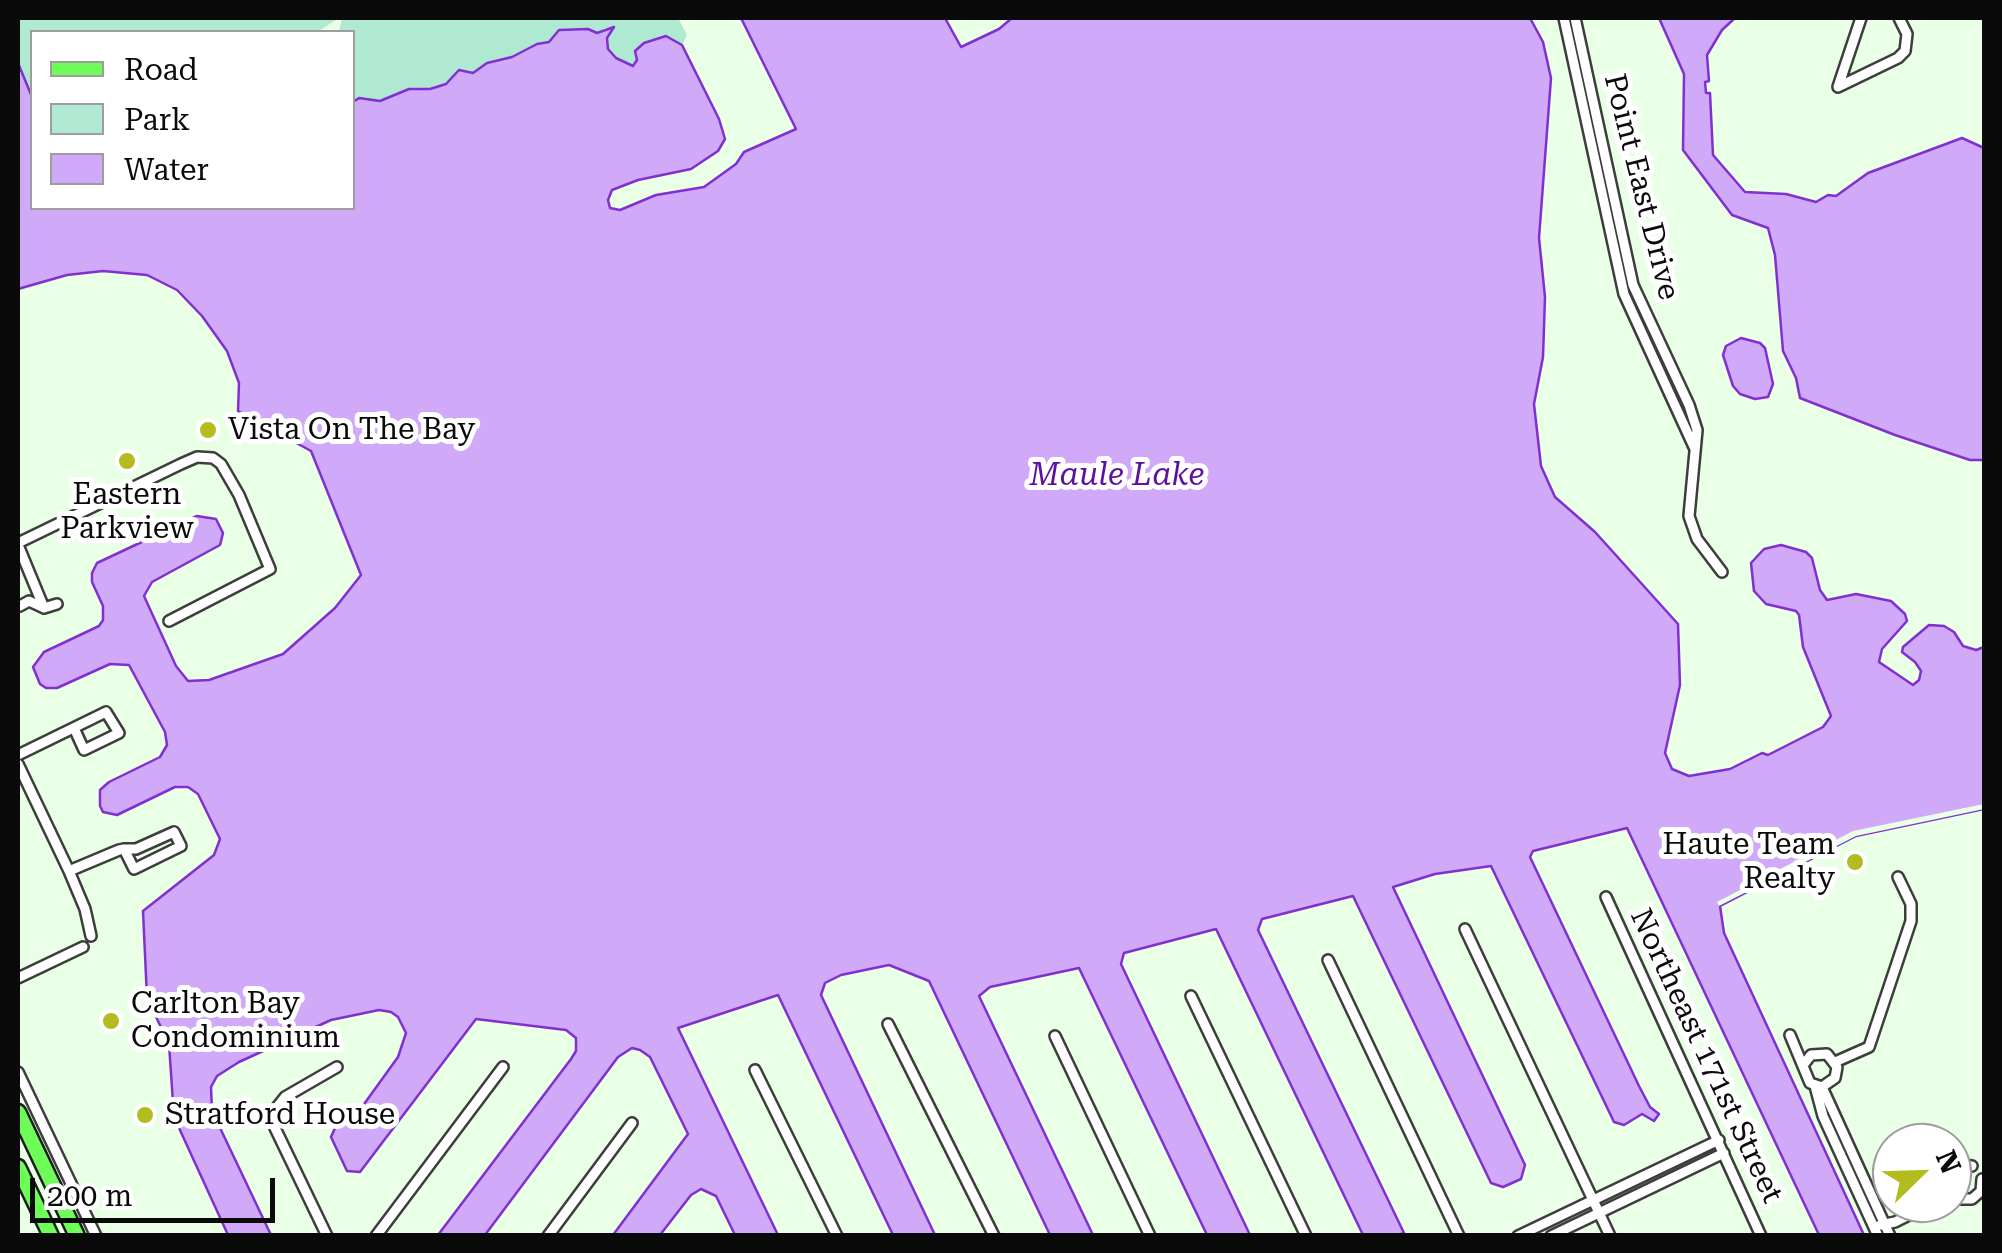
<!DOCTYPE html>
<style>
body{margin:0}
#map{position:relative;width:2002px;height:1253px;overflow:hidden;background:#e9ffe6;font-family:"Roboto Serif",serif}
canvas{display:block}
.frame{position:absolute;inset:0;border:20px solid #0a0a0a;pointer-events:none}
.legend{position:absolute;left:30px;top:30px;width:325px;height:180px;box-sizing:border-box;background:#fff;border:2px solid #9d9d9d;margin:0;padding:12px 18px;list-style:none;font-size:30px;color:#0a0a0a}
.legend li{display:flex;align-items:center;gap:20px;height:50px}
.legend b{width:50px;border:2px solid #9d9d9d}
.north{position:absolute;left:1872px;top:1123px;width:100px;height:100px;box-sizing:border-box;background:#fff;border:2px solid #9d9d9d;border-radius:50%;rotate:67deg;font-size:28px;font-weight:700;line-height:40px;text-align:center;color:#0a0a0a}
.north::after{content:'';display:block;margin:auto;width:35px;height:45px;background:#b2bc1f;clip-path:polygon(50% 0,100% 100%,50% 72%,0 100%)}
.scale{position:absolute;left:30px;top:1178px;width:245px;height:45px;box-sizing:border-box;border:5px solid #0a0a0a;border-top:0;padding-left:12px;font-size:30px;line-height:35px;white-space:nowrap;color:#0a0a0a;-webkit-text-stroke:8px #fff;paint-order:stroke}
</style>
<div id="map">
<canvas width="2002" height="1253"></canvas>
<div class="frame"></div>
<ul class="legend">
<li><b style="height:12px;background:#6efd58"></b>Road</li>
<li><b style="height:28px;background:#b0e9d2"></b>Park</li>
<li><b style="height:28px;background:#d0aaf8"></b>Water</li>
</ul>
<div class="north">N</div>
<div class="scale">200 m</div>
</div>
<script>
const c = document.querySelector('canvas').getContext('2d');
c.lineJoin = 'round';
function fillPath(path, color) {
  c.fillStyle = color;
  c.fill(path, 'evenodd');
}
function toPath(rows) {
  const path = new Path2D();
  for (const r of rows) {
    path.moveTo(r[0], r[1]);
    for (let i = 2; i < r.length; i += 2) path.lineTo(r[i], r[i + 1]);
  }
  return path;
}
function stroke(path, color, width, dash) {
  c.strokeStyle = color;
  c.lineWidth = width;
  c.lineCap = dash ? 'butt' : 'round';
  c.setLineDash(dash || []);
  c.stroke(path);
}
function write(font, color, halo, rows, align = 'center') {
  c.font = font + ' "Roboto Serif",serif';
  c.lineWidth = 10;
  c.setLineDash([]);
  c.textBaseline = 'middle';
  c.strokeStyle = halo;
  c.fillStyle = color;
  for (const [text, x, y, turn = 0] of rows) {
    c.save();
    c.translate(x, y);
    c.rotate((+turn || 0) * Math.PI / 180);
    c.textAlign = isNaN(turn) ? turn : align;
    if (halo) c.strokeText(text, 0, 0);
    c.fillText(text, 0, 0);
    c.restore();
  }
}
fillPath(toPath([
 [18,18,339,18,317,32,32,32,32,97,18,63],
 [342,18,678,18,687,35,682,45,666,36,633,67,616,58,608,49,607,38,613,28,605,28,597,33,537,44,512,57,487,63,473,73,450,78,446,84,430,90,409,89,380,101,360,98,353,102,352,32,339,32]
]), '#b0e9d2');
const water = toPath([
 [741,18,945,18,961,47,999,29,1012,18,1530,18,1543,42,1551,78,1539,238,1545,297,1543,357,1534,404,1541,466,1555,497,1595,532,1678,624,1680,685,1665,753,1672,769,1689,776,1730,769,1762,753,1768,755,1823,727,1831,716,1803,647,1799,615,1796,611,1766,604,1754,591,1751,563,1764,549,1781,545,1806,552,1812,558,1820,590,1827,600,1856,594,1891,601,1905,614,1907,621,1882,649,1879,662,1913,685,1919,680,1921,671,1915,662,1902,652,1903,647,1929,625,1944,626,1954,632,1963,646,1976,650,1984,647,1984,809,1856,836,1720,906,1724,933,1864,1235,1819,1235,1627,828,1533,851,1530,857,1639,1086,1650,1107,1659,1114,1654,1121,1642,1114,1624,1125,1614,1122,1491,866,1435,874,1393,887,1525,1165,1521,1179,1503,1187,1491,1183,1353,896,1262,919,1258,930,1404,1233,1398,1235,1363,1235,1216,929,1124,953,1121,964,1250,1235,1207,1235,1079,968,990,987,979,996,1093,1235,1050,1235,929,981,889,965,841,975,825,983,821,995,935,1235,893,1235,778,995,678,1028,778,1235,735,1235,716,1196,701,1189,691,1195,660,1235,613,1235,688,1134,650,1057,640,1050,632,1048,618,1057,485,1235,438,1235,571,1059,576,1051,576,1038,566,1030,476,1019,360,1172,347,1171,331,1137,335,1128,354,1118,398,1057,406,1033,398,1017,391,1012,379,1010,331,1020,239,1062,217,1076,211,1087,212,1111,271,1235,228,1235,174,1117,169,1044,147,998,143,911,214,855,220,839,198,794,188,787,175,787,117,815,103,812,100,806,100,790,109,782,160,757,167,745,165,732,129,665,110,664,57,688,46,688,40,684,33,667,44,652,99,626,103,620,103,606,92,582,92,573,97,563,197,516,216,519,223,533,220,545,152,582,144,596,176,666,188,681,209,680,283,654,335,608,361,575,311,451,238,411,239,383,227,351,202,316,177,290,147,275,103,271,67,275,18,289,18,63,32,97,32,208,352,208,353,102,359,98,380,101,409,89,430,89,446,84,459,70,473,73,487,63,512,57,537,44,549,42,559,30,588,29,597,33,614,27,607,38,608,49,616,58,633,66,637,60,635,51,644,43,666,36,682,45,719,119,725,139,718,151,691,169,638,180,612,190,608,200,610,208,620,210,656,195,704,187,736,164,744,152,796,129,741,18],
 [1659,18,1735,18,1722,30,1707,55,1709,81,1705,82,1706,93,1710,93,1713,155,1745,192,1786,194,1816,202,1828,195,1836,196,1868,173,1962,138,1984,148,1984,460,1970,460,1895,435,1800,398,1796,378,1783,351,1775,255,1768,228,1732,215,1683,150,1684,74,1659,18],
 [1741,338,1760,343,1765,348,1773,384,1768,397,1755,399,1740,394,1733,386,1723,355,1726,346,1741,338]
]);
fillPath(water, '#d0aaf8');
stroke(water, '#822fd1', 2.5);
fillPath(toPath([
 [1984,804,1984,809,1856,836,1719,906,1717,902,1853,831]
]), '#e9ffe6');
const street = toPath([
 [1564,18,1624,294,1694,447],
 [1575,18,1633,285,1689,405,1697,430,1689,516,1697,539,1722,572],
 [1861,18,1838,87,1898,58,1905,51,1907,34,1899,18],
 [18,543,181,464,197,457,213,458,221,464,239,495,270,569,169,621],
 [18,545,44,608],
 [20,606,29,601,44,608,57,604],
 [18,755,106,712,119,733,84,750,74,728],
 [18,764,69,871,85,909,91,936],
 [69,871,119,850,124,849,136,849,174,832,181,846,134,869,124,849],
 [1606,897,1761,1236],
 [1465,929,1610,1236],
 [1328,960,1459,1236],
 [18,978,83,947],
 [1191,996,1306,1236],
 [888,1024,994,1236],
 [1790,1035,1810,1083,1822,1087,1835,1078,1837,1067,1827,1054,1811,1055,1804,1064],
 [1055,1036,1150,1236],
 [1835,1062,1869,1047,1911,921,1911,904,1898,877],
 [755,1070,837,1236],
 [18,1072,96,1236],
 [1815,1086,1823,1116,1878,1236],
 [1822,1087,1890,1236],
 [1952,1171,1960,1165,1972,1166],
 [1952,1194,1961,1199,1972,1199,1981,1191,1982,1179],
 [1880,1225,1895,1222,1933,1203],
 [327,1236,275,1128,273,1112,285,1097,337,1067],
 [376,1236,503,1067],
 [548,1236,632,1123],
 [1518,1236,1719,1140],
 [1551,1236,1724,1153]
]);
const primary = toPath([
 [18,1112,77,1236],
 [18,1167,51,1236]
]);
stroke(street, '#3d3d3d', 14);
stroke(primary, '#1b1b1b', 19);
stroke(street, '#fff', 9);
stroke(primary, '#6efd58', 14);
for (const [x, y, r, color] of [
 [208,430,10,"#b2bc1f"],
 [127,461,10,"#b2bc1f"],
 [1855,862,10,"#b2bc1f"],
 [111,1021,10,"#b2bc1f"],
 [145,1115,10,"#b2bc1f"]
]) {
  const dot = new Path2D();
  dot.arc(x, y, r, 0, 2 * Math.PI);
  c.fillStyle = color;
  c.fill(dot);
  stroke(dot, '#fff', 4);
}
write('30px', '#0a0a0a', '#fff', [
 ["Point East Drive",1641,187,76],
 ["Northeast 171st Street",1706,1056,65]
]);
write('30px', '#0a0a0a', '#fff', [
 ["Vista On The Bay",228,430],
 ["Eastern",127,495,"center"],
 ["Parkview",127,529,"center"],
 ["Haute Team",1835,845,"right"],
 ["Realty",1835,879,"right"],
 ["Carlton Bay",131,1004],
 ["Condominium",131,1038],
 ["Stratford House",165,1115]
], 'left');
write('italic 32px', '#5e119d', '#fff', [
 ["Maule Lake",1117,476]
]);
</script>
